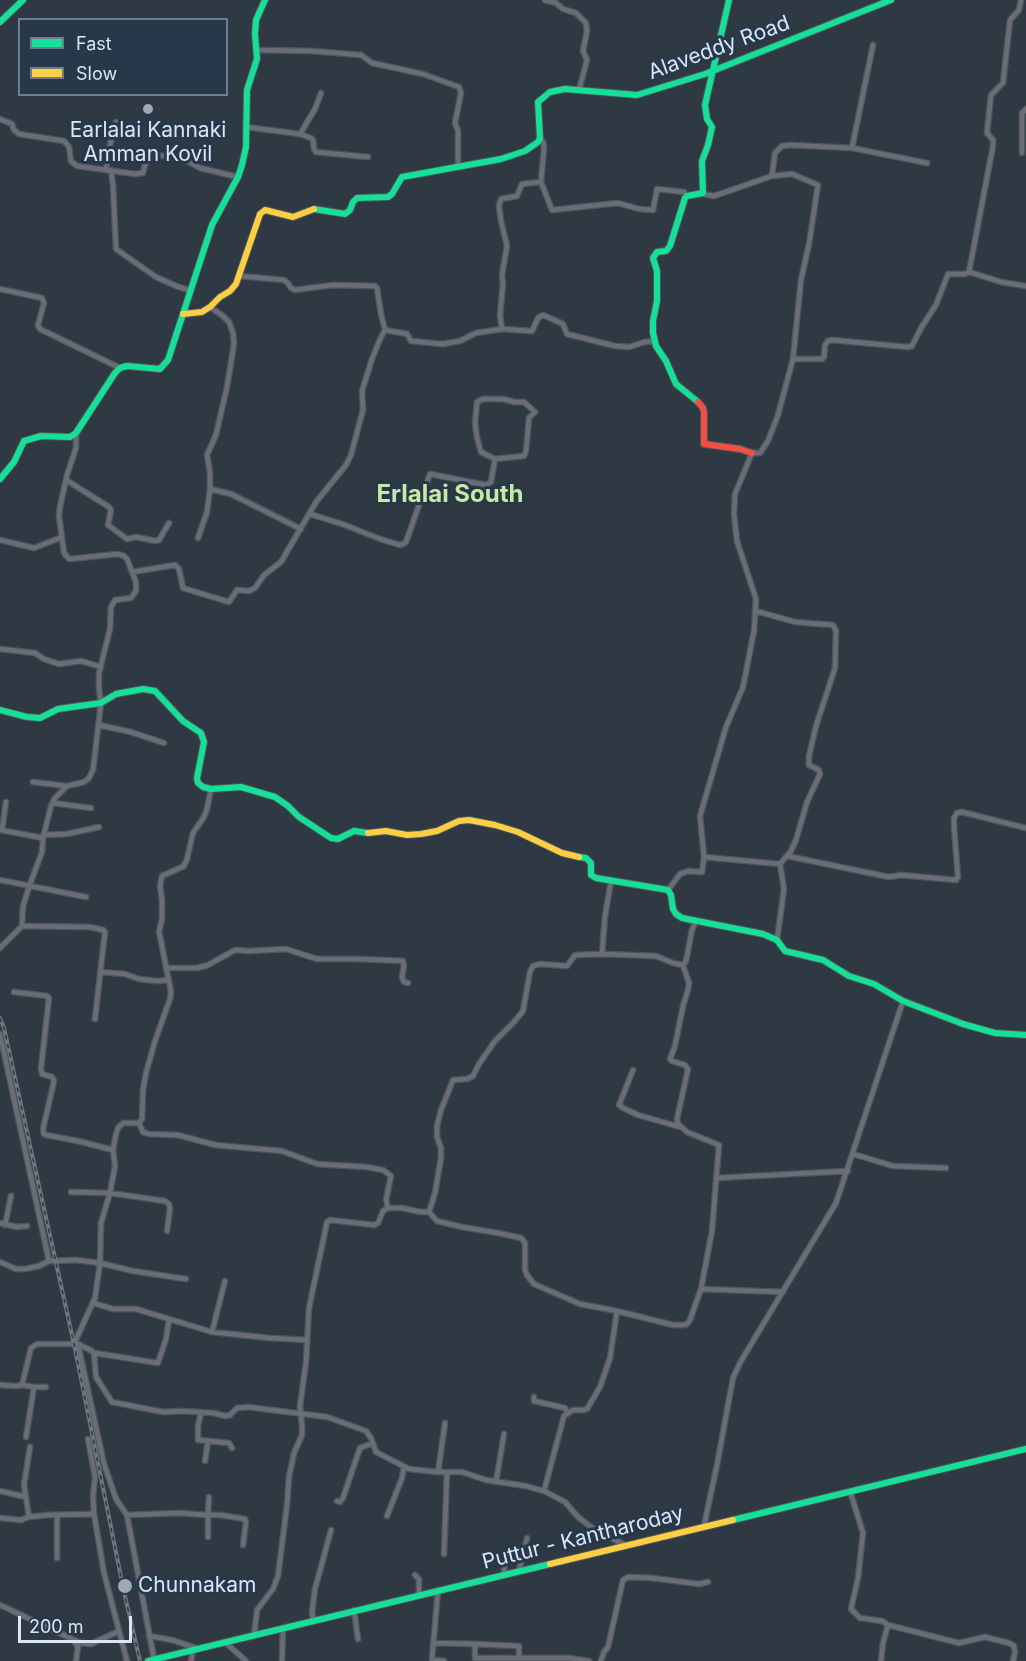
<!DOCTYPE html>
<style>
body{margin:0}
#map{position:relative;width:1026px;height:1661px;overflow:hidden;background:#2f3943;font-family:Inter,sans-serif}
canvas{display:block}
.legend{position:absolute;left:18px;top:18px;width:210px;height:78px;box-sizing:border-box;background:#27384b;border:2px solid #6f7e8e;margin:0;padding:8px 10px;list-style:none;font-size:18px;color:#dbe6f2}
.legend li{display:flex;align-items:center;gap:12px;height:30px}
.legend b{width:30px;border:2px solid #6f7e8e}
.scale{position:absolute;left:18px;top:1616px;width:114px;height:27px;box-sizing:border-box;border:3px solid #dbe6f2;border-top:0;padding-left:8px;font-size:18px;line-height:21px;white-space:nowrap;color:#dbe6f2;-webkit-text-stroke:4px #27384b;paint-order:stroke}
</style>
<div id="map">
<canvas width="1026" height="1661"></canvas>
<ul class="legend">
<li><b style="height:8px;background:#16e098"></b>Fast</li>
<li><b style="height:8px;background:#ffcf43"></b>Slow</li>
</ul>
<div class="scale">200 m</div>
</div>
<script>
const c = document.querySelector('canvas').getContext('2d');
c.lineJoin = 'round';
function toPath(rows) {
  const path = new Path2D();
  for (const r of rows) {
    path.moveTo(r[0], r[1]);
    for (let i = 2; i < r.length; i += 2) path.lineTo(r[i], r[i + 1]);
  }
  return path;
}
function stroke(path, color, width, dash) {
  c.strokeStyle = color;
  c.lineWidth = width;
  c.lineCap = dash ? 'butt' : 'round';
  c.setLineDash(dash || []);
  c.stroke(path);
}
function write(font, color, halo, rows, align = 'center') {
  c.font = font + ' Inter,sans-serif';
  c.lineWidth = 6;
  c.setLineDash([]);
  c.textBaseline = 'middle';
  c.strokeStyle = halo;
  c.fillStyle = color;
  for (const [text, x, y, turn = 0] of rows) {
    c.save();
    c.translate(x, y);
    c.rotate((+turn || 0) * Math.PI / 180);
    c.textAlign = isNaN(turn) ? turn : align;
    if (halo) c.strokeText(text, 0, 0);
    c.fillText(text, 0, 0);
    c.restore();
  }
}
const street = toPath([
 [545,0,556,3,563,9,576,13,586,23,587,31,583,51,587,60,579,90],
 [256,50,312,51,361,55,372,63,423,74,459,87,461,93,455,123,458,131,458,167],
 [0,119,12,124,14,130,19,134,64,141,69,147,71,161,77,166,135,174,143,173,147,158,150,154,183,159,200,168,238,177],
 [246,127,300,134,311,138,313,140,314,149,316,152,368,157],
 [300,134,315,109,321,93],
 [540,138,543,142,544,148,541,182,552,210,618,203,639,209,653,210,657,189,684,192,687,196],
 [852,148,873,45],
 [1022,153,1022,113,1026,109],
 [106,170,110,145,116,122],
 [111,170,113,185,116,249,156,277,176,286,191,291],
 [772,176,775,153,782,146,790,145,852,148,927,163],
 [703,194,714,196,772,176,792,174,818,185,809,244,801,280,793,359,778,415,768,441,760,453,752,453,735,494,734,514,737,541,756,599,754,631,743,687,726,727,700,816,704,857],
 [969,272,1001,282,1026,286],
 [0,289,42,298,44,303,38,325,40,329,120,368],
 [502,329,500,315,503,283,502,275,507,246,501,221,499,206,501,199,517,196,522,184,541,182],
 [385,330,407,334,411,341,443,344,460,341,476,333,502,329,532,331,538,318,543,315,563,324,567,334,615,346,629,347,645,342,655,341],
 [793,359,822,359,824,357,825,345,828,341,832,340,908,347,912,346,921,328,936,305,948,274,965,274,969,272,993,146,993,140,987,133,991,95,1003,83,1010,20,1019,10,1021,0],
 [66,480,109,507,111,510,108,525,127,539,136,537,156,541,159,540,169,523],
 [210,489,231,494,301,529],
 [310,514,345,525,380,539,400,545,403,544,406,542,430,474,486,485,491,482,495,459,481,452,477,438,475,423,477,402,483,399,503,399,514,402,524,402,535,412,529,418,526,451,524,456,495,459],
 [198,538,207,512,210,489,210,472,207,455,216,435,227,387,234,344,233,333,229,322,223,316,210,307],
 [0,540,34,548,62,537],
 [132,572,175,565,179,569,183,588,229,602,237,590,249,591,255,588,264,575,281,562,316,502,346,465,351,455,363,410,362,391,372,359,381,337,385,330,381,314,377,288,375,286,333,285,295,290,291,288,288,283,284,280,239,276],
 [756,611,795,622,833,625,836,631,835,668,816,726,809,756,809,765,819,770,820,774,807,802,796,840,791,851,780,864],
 [0,649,35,653,44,659,59,664,81,661,101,667],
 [99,725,131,732,164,743],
 [33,782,66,786],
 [53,803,91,808],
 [0,830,43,838],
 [2,830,6,802],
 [43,835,67,834,99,827],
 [787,856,889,877,901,875,956,880,958,877,954,827,954,818,957,813,962,812,1026,828],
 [0,880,86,897],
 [668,890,680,874,688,871,702,872,704,857,780,864,784,889,777,940],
 [696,921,692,930,686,961,683,965,689,983,688,990,683,1006,675,1046,670,1059,672,1061,685,1065,688,1069,677,1119,678,1124,687,1132,719,1145,712,1231,701,1289],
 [22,926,90,927,103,930,105,932,95,1019],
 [0,948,22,926,23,906,29,887,42,852,43,838,51,806,55,798,67,786,84,782,89,778,93,770,101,703,99,689,99,673,110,629,111,607,115,600,131,598,136,591,136,582,127,559,124,556,118,554,69,559,64,553,59,516,60,507,67,475,76,448,76,433],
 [602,954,656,956,673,963,683,965],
 [166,968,197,968,208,965,235,950,249,951,286,949,317,959,358,959,403,961,404,966,402,977,404,982,408,983],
 [100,972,125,974,139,979,157,981,169,980],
 [14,992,47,996,49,998,41,1068,42,1074,52,1077,54,1081,43,1129,44,1134,46,1135,78,1141,113,1150],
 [0,1034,49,1261],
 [633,1070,619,1105,623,1108,638,1115,680,1127],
 [139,1123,143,1132,149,1134,178,1135,215,1145,282,1151,317,1164,367,1167,383,1170,391,1176,386,1200,388,1208],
 [853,1154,893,1166,946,1168],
 [716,1178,848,1171],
 [71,1192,110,1193,165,1201,169,1204,170,1208,167,1231],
 [429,1212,437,1221,462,1227,498,1233,521,1238,525,1243,525,1270,527,1275,534,1284,580,1304,617,1311,673,1325,683,1325,687,1324,690,1320,701,1289,783,1292],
 [0,1223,17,1227,27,1226],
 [5,1225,11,1196],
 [0,1262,16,1269,25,1269,39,1266,49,1261,76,1260,100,1263,133,1271,186,1279],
 [93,1303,113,1309,136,1309,212,1332,270,1338,307,1340],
 [212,1332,225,1281],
 [74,1344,95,1298,100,1263,101,1223,110,1193,115,1166,113,1150,116,1134,118,1128,123,1123,139,1123,142,1119,143,1090,146,1073,155,1041,170,999,171,992,159,931,162,919,162,900,160,886,162,876,184,866,187,859,193,833,204,817,207,809,211,789],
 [78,1344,104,1464,116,1499,127,1515,154,1659],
 [94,1353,96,1377,112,1402,163,1412,183,1411,214,1413,225,1416,230,1415,237,1408,248,1407,327,1417,366,1431,371,1438,376,1452,409,1469,438,1472,462,1472,486,1480,526,1486,544,1491,565,1502,578,1517,595,1530,625,1545],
 [0,1385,16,1386,22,1385,31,1348,37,1344,78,1344,92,1351,94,1353,158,1363,166,1339,169,1320],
 [22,1385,34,1387,46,1387],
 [534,1397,534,1401,565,1408,567,1412],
 [201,1413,198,1426,198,1440,229,1443,232,1448],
 [26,1437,34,1387],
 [88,1439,95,1477,93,1496,94,1514,104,1573,127,1661],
 [205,1461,208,1441],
 [438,1472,445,1423],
 [496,1482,504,1434],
 [0,1491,26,1497],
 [544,1491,564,1416,573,1410,583,1410,587,1409,600,1387,610,1358,617,1311],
 [850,1491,863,1533,858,1578,851,1609,860,1618,882,1621,888,1625,883,1643,881,1661],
 [209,1497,208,1513,207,1515,220,1515,245,1519,246,1522,243,1545],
 [337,1501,340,1502,343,1498,360,1448,373,1443],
 [127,1515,179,1513,207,1515,208,1519,208,1537],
 [387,1516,402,1478,404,1467],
 [29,1517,24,1485,30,1447],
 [0,1518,21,1520,29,1517,47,1515,94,1514],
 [704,1526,717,1465,733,1378,741,1361,836,1203,903,1001],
 [444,1554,447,1472],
 [57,1558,57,1515],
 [519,1571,527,1538],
 [504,1574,505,1558],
 [415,1575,419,1579,419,1595],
 [438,1590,432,1659,444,1661],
 [0,1605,72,1639,78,1646,76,1661],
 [354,1610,358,1639],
 [313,1620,312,1612,315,1589,331,1530],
 [888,1625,959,1643,985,1637,1009,1643,1014,1646,1015,1652,1013,1661],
 [149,1636,172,1640,199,1649],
 [254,1636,257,1610,273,1589,278,1576,287,1505,289,1477,294,1453,302,1435,302,1426,300,1406,306,1362,309,1308,327,1222,330,1220,374,1225,378,1223,383,1211,388,1208,402,1208,421,1212,429,1212,435,1193,441,1158,441,1148,437,1137,437,1126,441,1110,453,1080,467,1079,473,1076,479,1064,495,1041,514,1022,523,1011,530,972,533,966,540,964,567,966,575,955,602,954,605,916,611,881],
 [74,1640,81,1643,91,1644,119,1631],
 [225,1642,246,1661],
 [433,1643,475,1644,518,1646,519,1646,519,1658,475,1658,475,1644],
 [519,1658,569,1658,589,1661],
 [191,1661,193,1650],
 [282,1661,283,1628],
 [601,1661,604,1652,608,1647,623,1580,628,1577,652,1578,699,1584,708,1582]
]);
const fast = toPath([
 [0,22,23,0],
 [314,209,345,214,350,210,353,202,357,198,388,197,392,194,402,177,501,159,525,151,538,142,540,138,538,102,550,92,565,89,637,95,705,74,891,0],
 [698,402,676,384,666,361,656,346,653,333,653,321,657,301,657,271,653,258,657,252,666,251,670,246,685,198,687,196,703,193,702,161,708,145,712,127,707,119,705,105,729,0],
 [0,479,14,462,24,441,41,436,70,437,76,433,115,373,120,368,127,366,160,369,168,360,212,225,238,177,242,165,246,147,247,90,257,59,255,34,256,20,265,0],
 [0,710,27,717,40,718,58,709,101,703,116,694,143,689,155,691,183,721,201,733,204,742,197,778,198,783,203,787,211,789,241,787,275,797,288,806,299,817,331,838,338,839,354,831,368,833],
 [579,857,586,858,591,863,591,875,596,878,668,890,671,895,673,909,676,914,682,918,763,934,777,940,785,951,823,960,849,976,874,984,903,1001,963,1024,995,1033,1026,1035],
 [733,1520,1026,1449],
 [148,1661,550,1564]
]);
const slow = toPath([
 [183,314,202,312,210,307,220,297,230,291,236,284,260,214,265,210,293,217,314,209],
 [368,833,386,831,407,835,421,834,437,831,459,821,469,820,495,825,518,832,562,853,579,857],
 [550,1564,733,1520]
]);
const jam = toPath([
 [698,402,703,408,704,412,704,444,740,449,752,453]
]);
stroke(street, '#4c555d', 7);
stroke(fast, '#4c555d', 8);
stroke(slow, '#4c555d', 8);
stroke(jam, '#4c555d', 8);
stroke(street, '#6a6d76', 4.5);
stroke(fast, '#16e098', 6);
stroke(slow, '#ffcf43', 6);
stroke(jam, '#f24e42', 6);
const rail = toPath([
 [0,1018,4,1028,74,1344,124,1592,140,1661]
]);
stroke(rail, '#71767e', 4);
stroke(rail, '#27384b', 1.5, [4.5]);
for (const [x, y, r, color] of [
 [148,109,6,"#9fa9b5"],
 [125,1586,8,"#9fa9b5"]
]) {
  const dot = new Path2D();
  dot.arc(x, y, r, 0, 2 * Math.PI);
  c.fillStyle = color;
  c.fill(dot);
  stroke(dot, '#27384b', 2);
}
write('21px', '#dbe6f2', '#27384b', [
 ["Alaveddy Road",719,48,-20],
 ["Puttur - Kantharoday",583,1538,-14]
]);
write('21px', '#dbe6f2', '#27384b', [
 ["Earlalai Kannaki",148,131],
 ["Amman Kovil",148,155],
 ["Chunnakam",138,1586,"left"]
]);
write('bold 24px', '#c8e9a2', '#27384b', [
 ["Erlalai South",450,495]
]);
</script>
